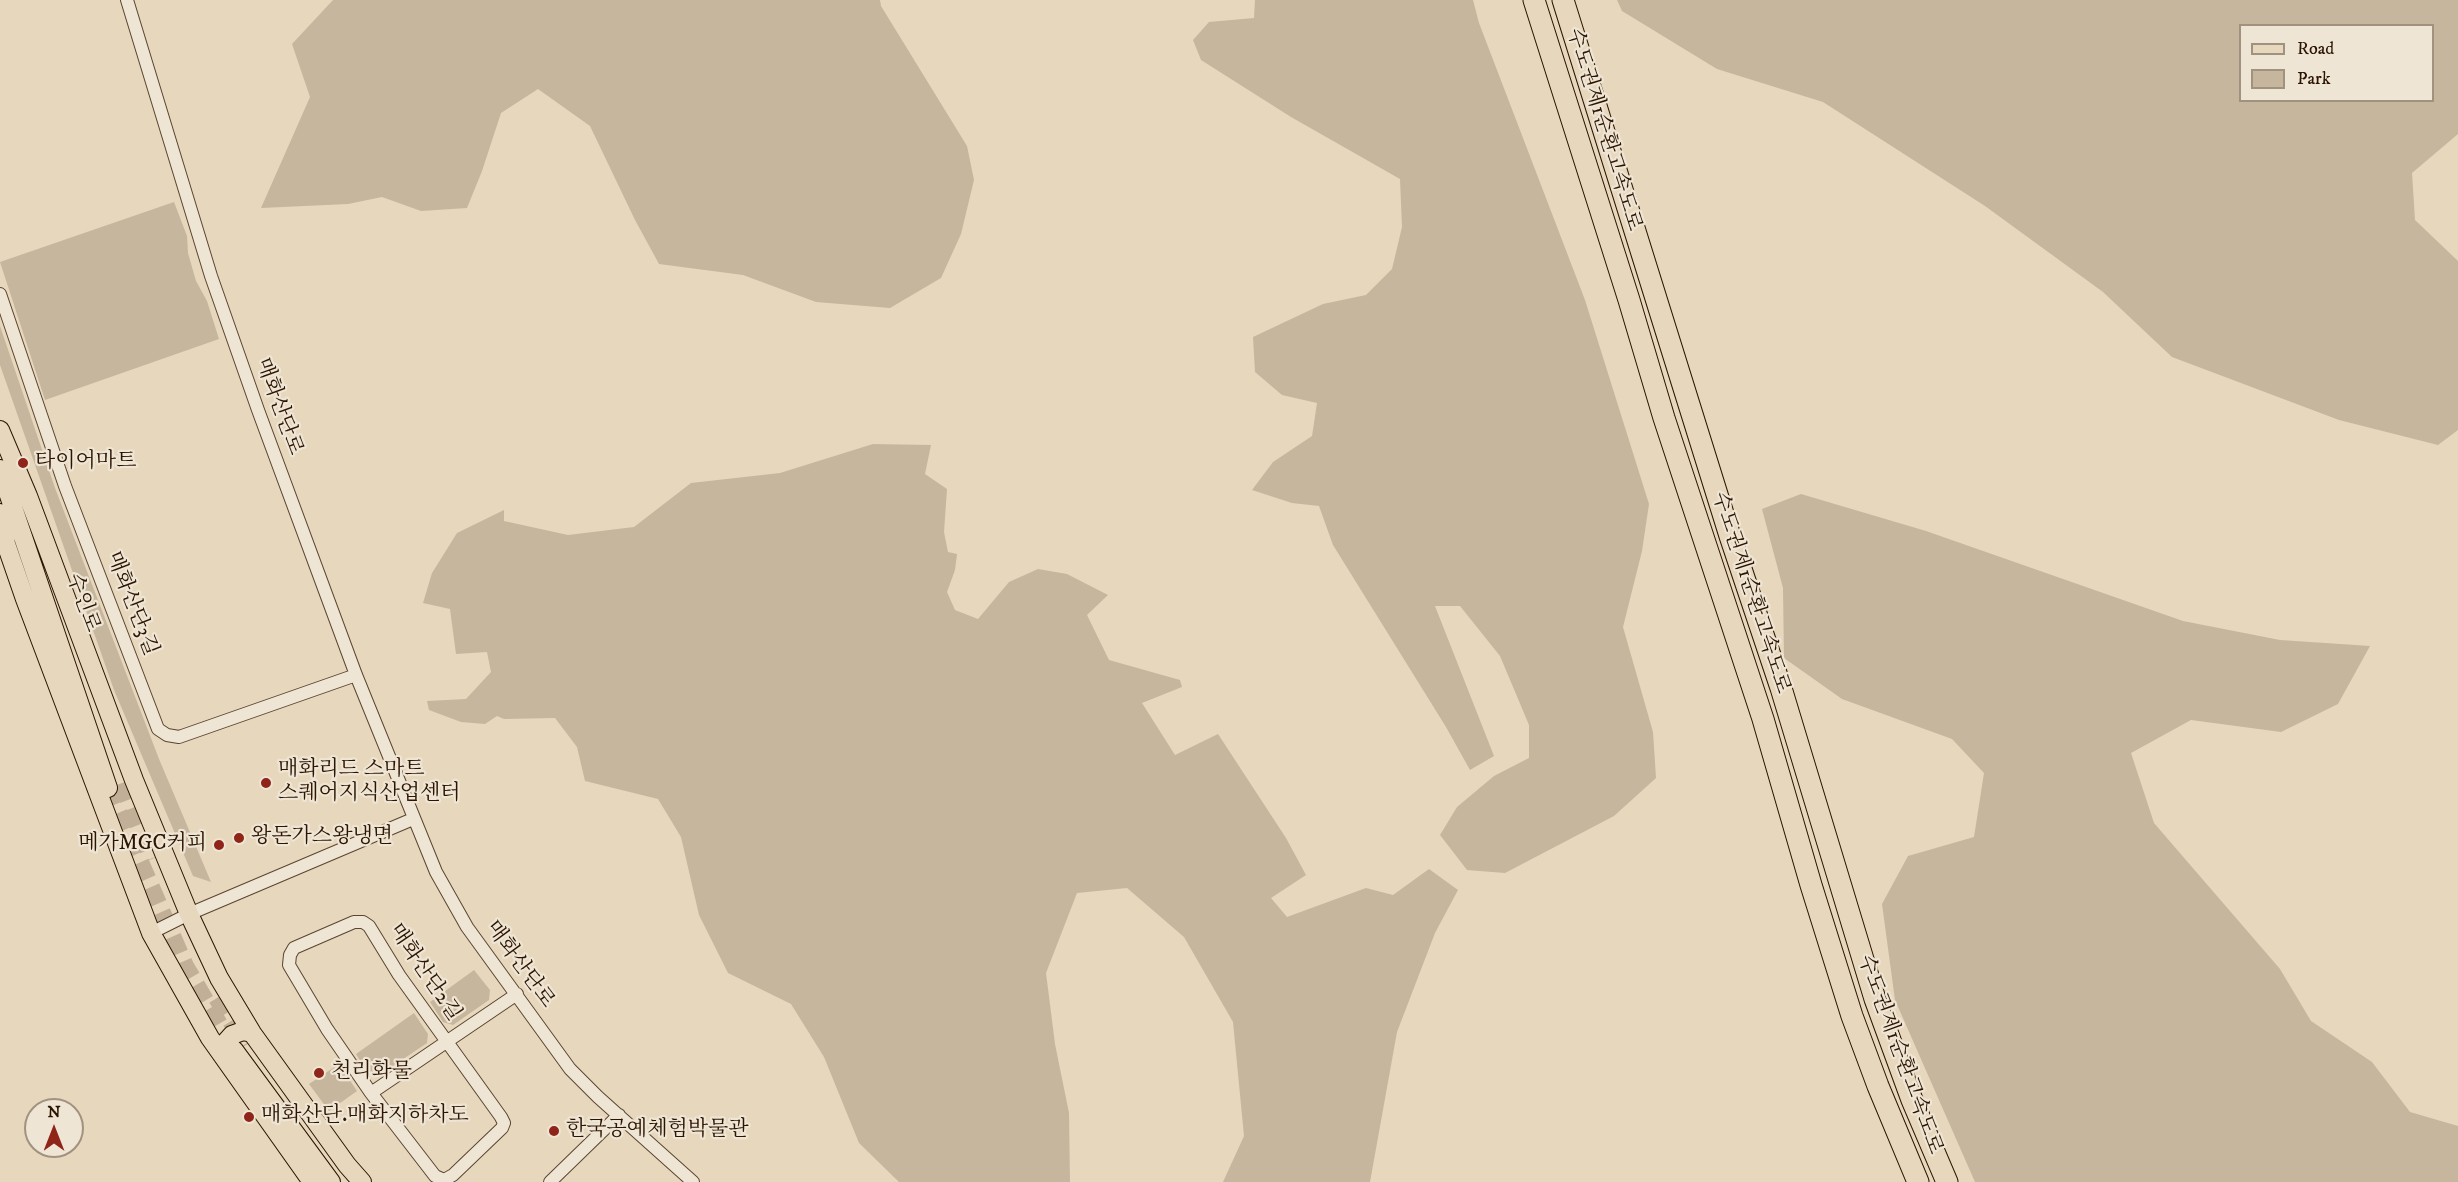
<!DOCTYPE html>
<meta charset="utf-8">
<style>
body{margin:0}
#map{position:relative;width:2458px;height:1182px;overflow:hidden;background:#e6d7bd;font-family:"IM FELL DW Pica",serif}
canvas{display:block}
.legend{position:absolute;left:2239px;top:24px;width:195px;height:78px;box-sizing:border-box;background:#efe5d4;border:2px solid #a1917f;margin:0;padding:8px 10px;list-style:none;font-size:18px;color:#2b1400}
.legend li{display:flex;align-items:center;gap:12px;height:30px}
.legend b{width:30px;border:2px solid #a1917f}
.north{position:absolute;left:24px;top:1098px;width:60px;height:60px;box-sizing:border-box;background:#efe5d4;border:2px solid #a1917f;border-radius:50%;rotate:0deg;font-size:16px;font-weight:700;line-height:24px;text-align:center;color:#2b1400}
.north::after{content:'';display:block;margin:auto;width:21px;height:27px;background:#8f2418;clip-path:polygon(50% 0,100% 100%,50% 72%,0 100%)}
</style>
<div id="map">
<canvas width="2458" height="1182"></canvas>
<ul class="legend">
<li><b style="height:8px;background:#e6d7bd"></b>Road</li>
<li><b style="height:16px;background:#c6b69d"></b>Park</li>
</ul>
<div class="north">N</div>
</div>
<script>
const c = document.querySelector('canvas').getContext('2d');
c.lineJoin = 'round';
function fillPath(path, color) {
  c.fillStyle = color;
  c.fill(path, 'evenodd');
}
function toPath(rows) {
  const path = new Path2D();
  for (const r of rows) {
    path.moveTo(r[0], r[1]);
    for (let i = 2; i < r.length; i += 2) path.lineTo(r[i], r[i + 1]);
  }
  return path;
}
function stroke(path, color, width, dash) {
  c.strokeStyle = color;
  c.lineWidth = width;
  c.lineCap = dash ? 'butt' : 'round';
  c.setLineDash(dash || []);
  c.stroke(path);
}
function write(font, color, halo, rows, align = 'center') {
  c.font = font + ' "IM FELL DW Pica","Noto Serif KR",serif';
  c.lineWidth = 4.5;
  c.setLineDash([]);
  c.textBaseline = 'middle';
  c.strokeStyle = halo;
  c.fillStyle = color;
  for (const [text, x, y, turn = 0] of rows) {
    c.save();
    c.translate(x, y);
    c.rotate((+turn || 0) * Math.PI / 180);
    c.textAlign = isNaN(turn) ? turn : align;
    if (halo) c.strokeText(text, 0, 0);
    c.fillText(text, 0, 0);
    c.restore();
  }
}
fillPath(toPath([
 [333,0,880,0,881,6,967,146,974,180,961,234,941,278,890,308,816,302,743,275,659,264,635,220,590,126,538,89,501,113,482,171,467,208,421,211,382,197,348,204,261,208,310,97,292,44],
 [1255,0,1473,0,1479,23,1585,300,1649,504,1642,551,1623,627,1653,732,1656,778,1614,816,1505,873,1467,870,1440,835,1457,807,1494,776,1529,758,1529,725,1500,656,1460,606,1435,606,1494,756,1470,770,1446,727,1333,545,1319,506,1292,503,1252,490,1273,462,1312,436,1317,403,1282,395,1255,372,1253,337,1323,304,1366,295,1392,269,1402,227,1400,179,1291,117,1201,60,1193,40,1209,22,1254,18],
 [1617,0,2458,0,2458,134,2412,173,2415,220,2458,261,2458,430,2438,445,2339,420,2172,357,2103,292,1985,206,1823,102,1717,69,1622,11],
 [2240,26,2432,26,2432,100,2240,100],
 [174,202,187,236,188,253,196,281,207,301,219,339,45,400,0,262],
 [0,326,55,488,159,759,211,882,193,876,114,690,0,365],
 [873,444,931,445,925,474,947,489,944,532,948,552,957,554,955,570,947,592,955,610,978,619,1009,582,1038,569,1067,574,1108,595,1087,615,1109,660,1180,680,1182,687,1142,703,1175,755,1218,734,1286,838,1306,875,1271,898,1287,917,1366,888,1393,895,1429,869,1458,890,1435,933,1397,1032,1370,1182,1223,1182,1244,1136,1233,1022,1184,937,1127,888,1077,893,1046,973,1055,1044,1069,1113,1070,1182,899,1182,859,1143,824,1057,791,1004,728,973,699,915,681,837,658,799,585,781,577,747,555,718,504,719,497,716,485,724,461,722,429,710,427,701,466,699,491,672,487,652,456,654,450,609,423,603,432,573,457,533,504,510,504,521,568,535,634,527,691,483,780,473],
 [1801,494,1926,531,2183,621,2280,640,2370,646,2338,704,2281,732,2191,720,2131,753,2154,823,2280,969,2311,1021,2372,1062,2410,1112,2458,1126,2458,1182,1975,1182,1895,1000,1882,904,1908,856,1974,837,1984,773,1952,739,1842,699,1784,658,1783,588,1762,509],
 [474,970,490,990,489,1000,453,1025,443,1022,430,1002],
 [414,1013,428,1034,427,1043,378,1076,368,1073,356,1054],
 [339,1064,357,1091,329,1111,309,1084]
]), '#c6b69d');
stroke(toPath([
 [122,783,152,859],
 [108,788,185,966,234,1050],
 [217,998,246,1045]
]), '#c1b097', 18, [18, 9]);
const street = toPath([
 [127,0,211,276,258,410,356,675,436,872,467,927,570,1069,598,1097,693,1182],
 [0,294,65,486,158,729,167,735,179,737,356,675],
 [354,922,363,922,369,926,399,975,501,1117,504,1123,502,1128,453,1175,444,1180,435,1176,371,1093,327,1029,289,965,290,955,294,948,354,922],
 [151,933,189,914,413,819],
 [371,1093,517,994],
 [550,1182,619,1115]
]);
const primary = toPath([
 [0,430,28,496,134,780,189,914,219,978,252,1033,347,1165,362,1182],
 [0,469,108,788],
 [0,513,6,544,25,599,151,933,210,1038,312,1182],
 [234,1050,331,1182],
 [222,1055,224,1044,232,1035,243,1031,252,1033]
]);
const highway = toPath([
 [1534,0,1629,300,1664,418,1763,719,1811,885,1852,1016,1878,1086,1918,1182],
 [1563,0,1730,536,1781,688,1875,999,1912,1100,1947,1182]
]);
stroke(street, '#5a452f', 14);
stroke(primary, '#2b1400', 20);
stroke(highway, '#2b1400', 23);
stroke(street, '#efe5d4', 12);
stroke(primary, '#e6d7bd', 18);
stroke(highway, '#e6d7bd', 21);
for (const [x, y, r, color] of [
 [23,463,6,"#8f2418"],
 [266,783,6,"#8f2418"],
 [239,838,6,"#8f2418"],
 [219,845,6,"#8f2418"],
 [319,1073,6,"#8f2418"],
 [249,1117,6,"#8f2418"],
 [554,1131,6,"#8f2418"]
]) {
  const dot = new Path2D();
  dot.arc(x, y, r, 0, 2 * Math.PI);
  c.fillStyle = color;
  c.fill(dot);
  stroke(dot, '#efe5d4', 2);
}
write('21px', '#2b1400', '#efe5d4', [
 ["수도권제1순환고속도로",1603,130,73],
 ["매화산단로",278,407,70],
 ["수도권제1순환고속도로",1750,593,72],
 ["수인로",82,603,70],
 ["매화산단3길",131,604,69],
 ["매화산단로",519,965,54],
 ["매화산단2길",424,973,56],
 ["수도권제1순환고속도로",1899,1055,70]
]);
write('21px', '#2b1400', '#efe5d4', [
 ["타이어마트",35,463],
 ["매화리드 스마트",278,771],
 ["스퀘어지식산업센터",278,795],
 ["왕돈가스왕냉면",251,838],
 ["메가MGC커피",207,845,"right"],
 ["천리화물",331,1073],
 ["매화산단.매화지하차도",261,1117],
 ["한국공예체험박물관",566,1131]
], 'left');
</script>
